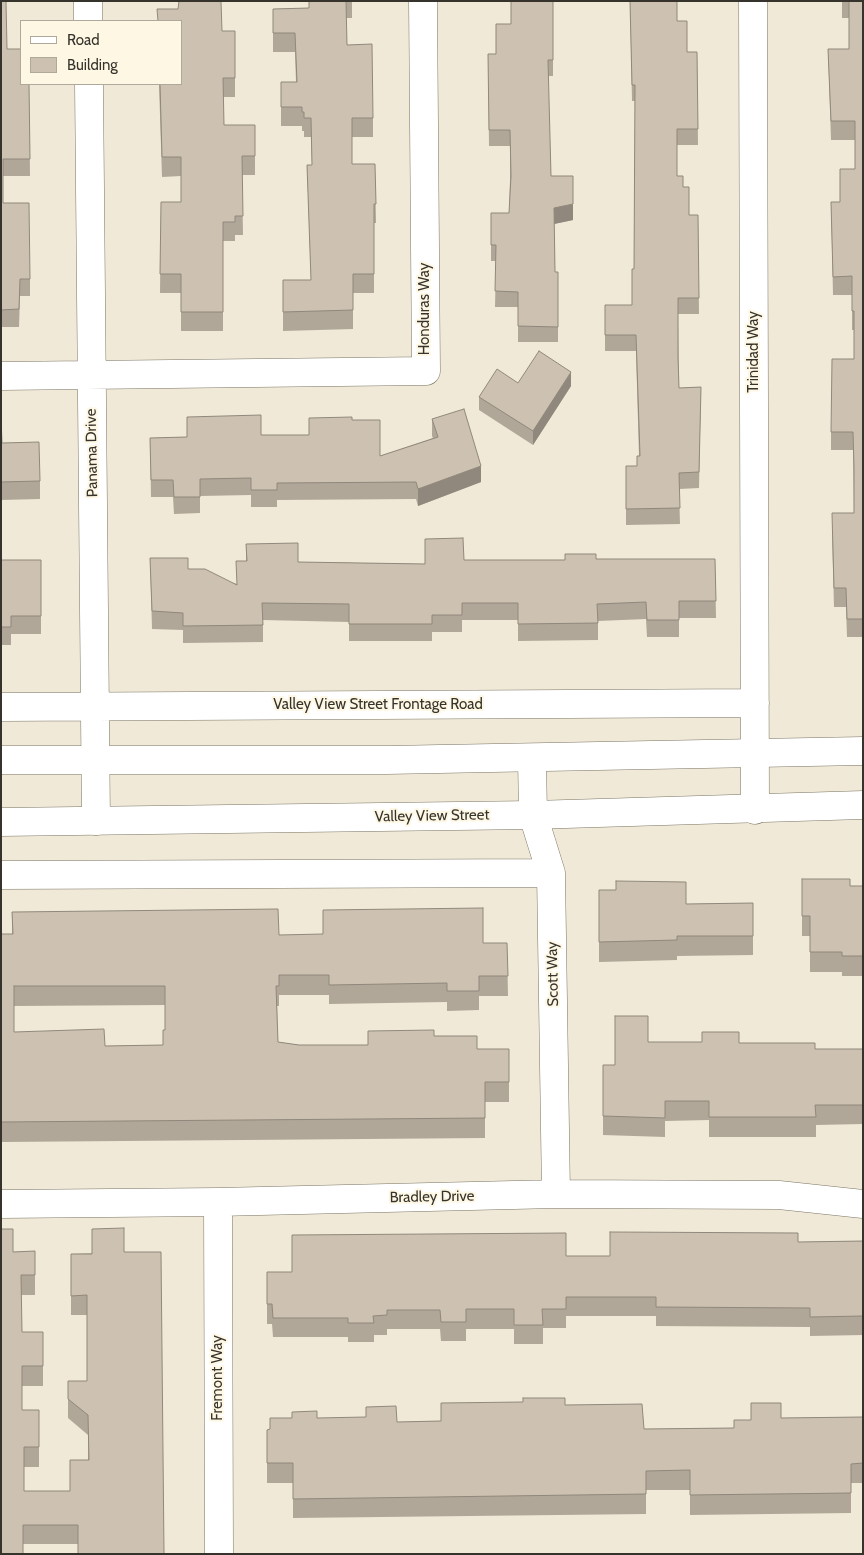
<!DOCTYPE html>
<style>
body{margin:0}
#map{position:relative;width:864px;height:1555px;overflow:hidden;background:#f0e9d7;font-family:Cabin,sans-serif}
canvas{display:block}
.frame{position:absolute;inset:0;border:2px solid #36332c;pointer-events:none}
.legend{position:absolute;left:20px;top:20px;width:162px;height:65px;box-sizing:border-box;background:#fef7e4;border:1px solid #aea99a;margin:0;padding:6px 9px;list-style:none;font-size:15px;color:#36332c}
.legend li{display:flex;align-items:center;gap:10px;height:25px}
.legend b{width:25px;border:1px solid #aea99a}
</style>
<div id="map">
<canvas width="864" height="1555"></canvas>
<div class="frame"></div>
<ul class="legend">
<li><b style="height:6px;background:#fff"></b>Road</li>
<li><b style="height:14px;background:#cdc2b1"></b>Building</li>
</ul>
</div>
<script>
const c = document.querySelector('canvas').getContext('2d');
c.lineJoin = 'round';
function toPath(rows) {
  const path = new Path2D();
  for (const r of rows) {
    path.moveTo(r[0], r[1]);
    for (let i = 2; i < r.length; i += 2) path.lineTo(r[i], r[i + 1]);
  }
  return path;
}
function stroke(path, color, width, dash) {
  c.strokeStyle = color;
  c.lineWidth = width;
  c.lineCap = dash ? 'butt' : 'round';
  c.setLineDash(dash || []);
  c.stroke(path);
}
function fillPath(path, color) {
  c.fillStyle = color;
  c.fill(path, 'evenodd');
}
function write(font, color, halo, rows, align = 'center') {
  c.font = font + ' Cabin,sans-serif';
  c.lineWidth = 4;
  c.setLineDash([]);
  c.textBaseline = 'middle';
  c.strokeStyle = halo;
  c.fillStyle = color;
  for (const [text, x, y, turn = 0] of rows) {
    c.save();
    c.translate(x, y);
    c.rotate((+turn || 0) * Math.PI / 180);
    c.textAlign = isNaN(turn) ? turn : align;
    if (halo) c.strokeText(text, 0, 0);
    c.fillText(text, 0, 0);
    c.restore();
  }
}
const minor = toPath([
 [88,1,88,21],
 [753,1,755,810],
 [89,84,96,821],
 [1,376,426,371,423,1],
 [1,707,755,703],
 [532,758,533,815,551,873,556,1194],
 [1,875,551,873],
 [218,1202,219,1554],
 [1,1204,218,1202,556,1194,779,1195,863,1204]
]);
const major = toPath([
 [1,760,387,760,863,751],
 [1,822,533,815,863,805]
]);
stroke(minor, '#7b7564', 29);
stroke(major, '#7b7564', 29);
stroke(minor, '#fff', 28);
stroke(major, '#fff', 28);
fillPath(toPath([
 [1,1,7,49,29,84,30,176,3,176,3,203,30,279,30,296,20,296,19,327,1,327],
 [309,1,352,1,352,18,346,18,347,45,373,118,373,137,352,137,352,164,375,164,376,223,374,223,374,293,353,293,353,329,283,331,283,280,311,280,307,165,312,165,311,137,304,137,304,131,302,131,302,126,281,126,281,82,296,82,295,52,273,52,273,9,309,8],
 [553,1,553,76,548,76,551,176,573,220,554,224,555,272,558,272,558,342,518,342,518,307,495,307,496,261,491,261,491,213,509,213,510,180,510,146,489,146,488,54,496,54,511,24],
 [630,1,677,21,687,52,697,52,698,145,677,145,677,176,683,187,689,215,698,215,699,314,678,314,679,388,701,387,699,488,679,489,680,524,626,525,626,466,637,466,639,456,636,351,605,351,605,305,632,305,634,269,635,101,632,101],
 [842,1,863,1,863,637,847,637,846,607,834,607,832,532,854,513,853,450,831,450,831,432,854,359,854,330,852,330,852,295,833,295,831,202,840,202,855,169,855,140,831,140,828,49,849,49,849,18,842,18],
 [178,9,222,31,235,31,235,97,223,97,224,125,255,125,255,175,242,175,243,235,235,235,235,241,223,241,223,331,181,331,181,293,160,293,161,202,181,202,181,176,162,177,159,84,181,84],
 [518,383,571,386,533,445,479,410,479,397],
 [1,417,2,443,40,481,40,499,1,500],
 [432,419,481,482,418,506,416,499,277,500,277,507,251,507,251,495,200,496,200,513,174,514,173,497,151,497,150,438,261,435,309,435,352,420,380,456,433,438,432,436],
 [246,544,298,562,425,564,464,560,565,560,596,559,715,559,716,618,679,618,679,637,647,637,646,619,598,621,598,640,518,641,518,620,462,620,462,632,432,632,432,641,349,641,349,622,263,620,263,642,183,643,183,630,152,629,150,558,237,584,246,561],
 [1,560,41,560,41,634,11,634,11,645,1,645],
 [802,879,850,886,863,886,863,976,842,976,842,972,810,972,810,936,802,936],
 [599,890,686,904,753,903,753,955,677,956,677,960,599,962],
 [12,912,279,935,483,943,507,943,508,996,479,996,479,1010,447,1011,447,1002,329,1004,329,995,279,995,279,1006,277,1006,278,1042,299,1045,368,1045,434,1036,477,1049,509,1049,509,1102,485,1102,485,1138,1,1142,1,934,12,934],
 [165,1005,165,1030,163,1045,105,1046,14,1032,14,1006],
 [648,1042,739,1043,815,1049,863,1049,863,1124,816,1125,816,1137,709,1137,709,1120,665,1121,665,1137,603,1135,603,1065,615,1065],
 [863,1241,863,1335,810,1336,810,1327,656,1326,656,1316,566,1316,566,1328,543,1328,543,1344,514,1344,514,1329,466,1329,466,1341,441,1341,440,1329,387,1329,387,1335,374,1335,374,1342,348,1342,348,1337,273,1337,272,1324,267,1324,267,1272,292,1272,566,1256,610,1256,798,1242],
 [35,1251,35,1295,21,1295,22,1332,43,1332,43,1386,22,1386,22,1410,39,1410,39,1467,24,1467,24,1491,70,1491,88,1460,88,1435,68,1418,68,1381,87,1381,87,1315,71,1315,71,1254,124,1252,78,1544,23,1544,13,1252],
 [565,1405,644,1429,734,1428,781,1418,863,1417,863,1483,851,1483,851,1513,690,1515,690,1490,646,1490,646,1514,293,1518,293,1483,267,1483,267,1430,270,1429,270,1418,317,1418,397,1422,441,1421]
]), '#b0a798');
fillPath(toPath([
 [573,204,573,220,554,224,554,208],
 [571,372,571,386,533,445,533,431],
 [481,466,481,482,418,506,418,489]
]), '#90887c');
const building = toPath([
 [1,1,6,1,7,49,21,49,21,84,29,84,30,159,3,159,3,203,29,203,30,279,20,279,19,309,1,310,1,1],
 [179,1,221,1,222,31,235,31,235,78,223,78,224,125,255,125,255,156,242,156,243,216,235,216,235,222,223,222,223,312,181,312,181,274,160,274,161,202,181,202,181,157,162,157,160,84,181,84,181,21,158,21,157,9,178,9,179,1],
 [309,1,346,1,347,45,372,44,373,118,352,118,352,164,375,164,376,204,374,204,374,274,353,274,353,310,283,312,283,280,311,280,307,165,312,165,311,118,304,118,304,112,302,112,302,107,281,107,281,82,297,82,295,33,273,33,273,9,309,8,309,1],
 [511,1,553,1,553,60,548,60,551,176,573,176,573,204,554,208,555,272,558,272,558,327,518,326,518,292,495,291,496,245,491,245,491,213,509,213,511,176,510,130,489,130,488,54,496,54,496,24,511,24,511,1],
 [630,1,677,1,677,21,687,21,687,52,697,52,698,129,677,129,677,176,683,176,683,187,689,187,689,215,698,215,699,298,678,298,678,357,679,388,701,387,699,472,679,473,680,508,626,509,626,466,637,466,637,456,640,456,636,335,605,335,605,305,632,305,632,269,634,269,635,85,632,85,630,1],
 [849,1,863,1,863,619,847,619,846,588,834,588,832,513,854,513,854,468,853,432,831,432,832,359,854,359,854,311,852,311,852,276,833,277,831,202,840,202,840,169,855,169,855,121,831,121,828,49,849,49,849,1],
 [539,351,571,372,533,431,479,397,497,369,518,383,539,351],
 [464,409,481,466,418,489,416,482,277,483,277,490,251,490,251,478,200,479,200,497,174,497,173,480,151,480,150,438,187,437,187,417,261,415,261,435,309,435,309,418,352,417,352,420,380,420,380,456,438,437,432,419,464,409],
 [1,417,2,443,39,442,40,481,1,482,1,417],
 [463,538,464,560,565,560,565,554,596,554,596,559,715,559,716,601,679,601,679,620,647,620,646,602,597,604,598,623,518,624,518,603,462,603,462,615,432,615,432,624,349,624,349,604,262,603,263,625,183,626,183,613,152,611,150,558,188,558,188,569,205,569,237,585,236,561,247,561,246,544,298,543,298,562,425,564,425,539,463,538],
 [1,560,41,560,41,616,11,616,11,627,1,627,1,560],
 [802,879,850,879,850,886,863,886,863,956,842,956,842,952,810,952,810,916,802,916,802,879],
 [616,881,686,882,686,904,753,903,753,936,677,936,677,940,599,942,599,890,616,890,616,881],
 [483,908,483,943,507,943,508,976,479,976,479,991,447,991,447,983,329,985,329,975,279,975,279,986,276,986,278,1042,299,1045,368,1045,368,1031,434,1030,434,1036,477,1036,477,1049,509,1049,509,1082,485,1082,485,1118,1,1122,1,934,13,934,12,912,278,909,279,935,323,934,323,910,483,908],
 [14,986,165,986,165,1030,163,1030,163,1045,105,1046,104,1029,14,1032,14,986],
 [615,1016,648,1016,648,1042,702,1042,702,1032,739,1032,739,1043,815,1043,815,1049,863,1049,863,1105,815,1105,816,1117,709,1117,709,1101,665,1101,665,1118,603,1116,603,1065,615,1065,615,1016],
 [124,1228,124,1252,161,1252,164,1554,78,1554,78,1525,23,1525,23,1554,1,1554,1,1229,13,1229,13,1252,35,1251,35,1275,21,1275,22,1332,43,1332,43,1366,22,1366,22,1410,39,1410,39,1447,24,1447,24,1491,70,1491,70,1460,89,1460,88,1415,68,1399,68,1381,87,1381,87,1295,71,1296,71,1254,92,1254,92,1229,124,1228],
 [610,1232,798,1233,798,1242,863,1241,863,1316,810,1317,810,1308,656,1307,656,1297,566,1297,566,1309,542,1309,543,1325,514,1325,514,1309,466,1309,466,1322,441,1322,440,1310,387,1310,387,1315,373,1316,374,1323,348,1323,348,1318,273,1318,272,1304,267,1304,267,1272,292,1272,292,1235,566,1233,566,1256,610,1256,610,1232],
 [523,1398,565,1398,565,1405,642,1404,644,1429,734,1428,734,1420,751,1420,751,1403,781,1403,781,1418,863,1417,863,1463,851,1464,851,1493,690,1495,690,1470,646,1471,646,1494,293,1499,293,1463,267,1463,267,1430,270,1429,270,1418,292,1418,292,1412,317,1411,317,1418,366,1417,366,1407,396,1406,397,1422,441,1421,441,1403,523,1402,523,1398]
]);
fillPath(building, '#cdc2b1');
stroke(building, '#90887c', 1);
write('15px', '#36332c', '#fef7e4', [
 ["Honduras Way",425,309,-90],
 ["Trinidad Way",754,352,-90],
 ["Panama Drive",92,453,-91],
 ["Valley View Street Frontage Road",378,705],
 ["Valley View Street",432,816,-1],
 ["Scott Way",553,974,-91],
 ["Bradley Drive",432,1197,-1],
 ["Fremont Way",218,1378,-90]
]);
</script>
